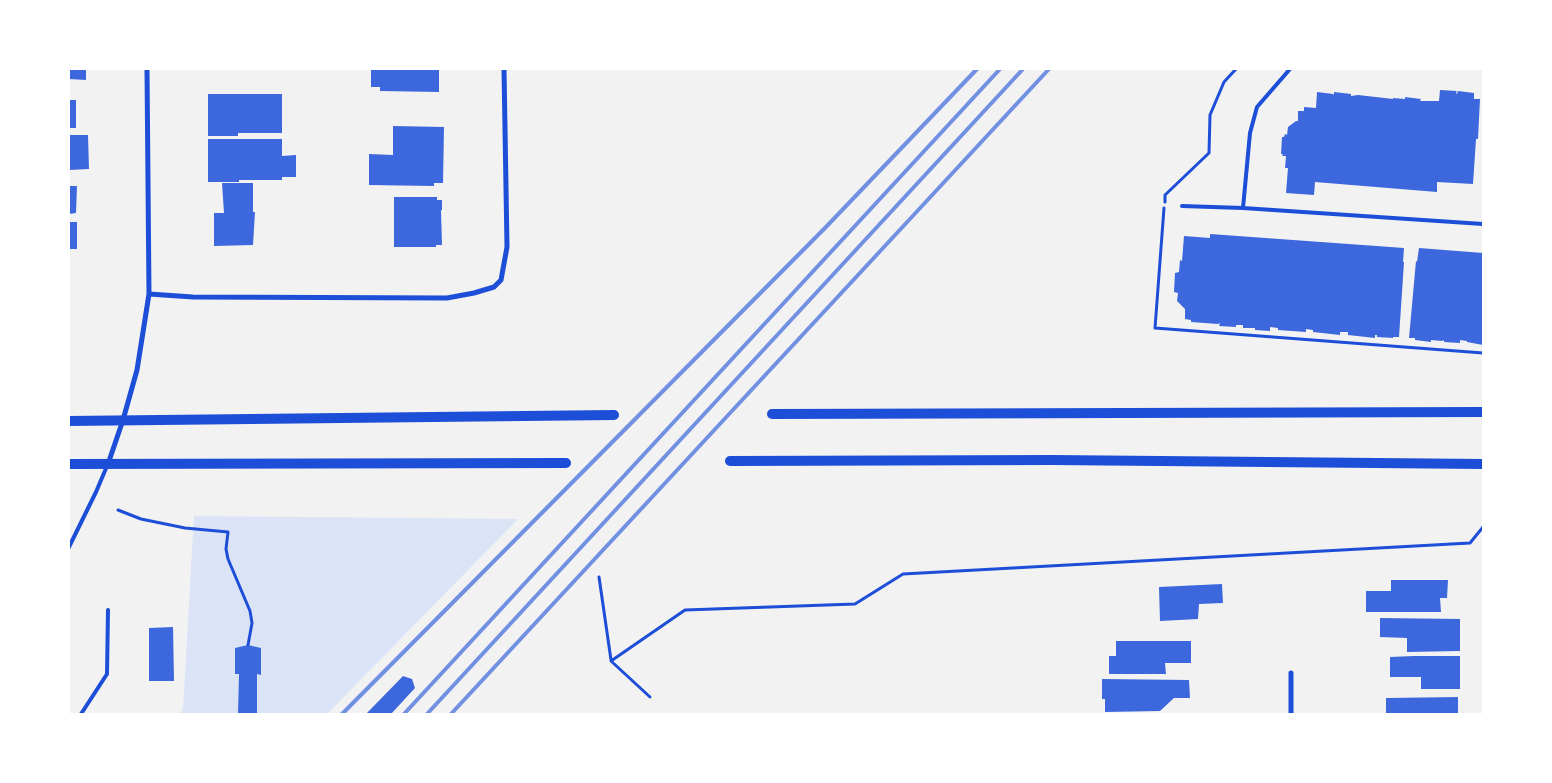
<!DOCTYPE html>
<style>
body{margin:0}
#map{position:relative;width:1552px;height:783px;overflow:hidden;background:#f2f2f2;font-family:"Golos Text",sans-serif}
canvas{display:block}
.frame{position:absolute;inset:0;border:70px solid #fff;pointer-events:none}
</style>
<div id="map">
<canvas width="1552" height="783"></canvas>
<div class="frame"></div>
</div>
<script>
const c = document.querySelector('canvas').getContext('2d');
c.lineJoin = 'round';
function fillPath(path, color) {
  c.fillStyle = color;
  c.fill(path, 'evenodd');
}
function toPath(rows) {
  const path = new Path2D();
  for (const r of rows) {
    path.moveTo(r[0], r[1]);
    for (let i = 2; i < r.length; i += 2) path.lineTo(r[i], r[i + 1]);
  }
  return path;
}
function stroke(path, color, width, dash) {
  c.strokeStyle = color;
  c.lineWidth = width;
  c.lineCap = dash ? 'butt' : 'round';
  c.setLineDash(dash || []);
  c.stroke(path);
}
fillPath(toPath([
 [194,516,518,519,327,714,180,714,183,709]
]), '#dbe4f7');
fillPath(toPath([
 [69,69,86,69,86,80,69,79],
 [371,69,439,69,439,92,380,91,380,87,371,87],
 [1440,90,1457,91,1456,93,1457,94,1458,91,1474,93,1474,99,1480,99,1478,139,1476,139,1473,184,1437,182,1437,192,1315,182,1314,195,1286,193,1288,168,1285,168,1286,156,1282,156,1283,154,1281,154,1282,137,1284,137,1285,134,1287,135,1288,127,1296,121,1298,121,1298,111,1304,111,1304,107,1316,108,1317,92,1333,94,1334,95,1334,92,1351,94,1351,96,1358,95,1393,99,1393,98,1405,99,1405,97,1421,99,1420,101,1439,101],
 [208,94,282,94,282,133,238,133,238,136,208,136],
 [69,100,76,100,76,128,69,128],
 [393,126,444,127,443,183,434,183,434,186,369,185,369,154,393,155],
 [69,135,88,135,89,169,69,170],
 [208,139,282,139,282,156,296,155,296,177,282,177,282,180,239,180,239,182,208,182],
 [222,183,253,183,253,212,255,212,253,245,214,246,214,213,224,213],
 [69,186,77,186,76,213,69,214],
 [394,197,437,197,437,200,442,200,442,210,441,210,442,245,436,245,436,247,394,247],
 [69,222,77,222,77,249,69,249],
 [1210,234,1404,248,1403,262,1404,262,1399,337,1393,337,1393,338,1377,337,1377,335,1375,335,1375,338,1348,335,1348,332,1340,332,1340,335,1313,332,1313,330,1306,329,1306,332,1278,330,1278,328,1270,327,1270,331,1255,330,1255,328,1243,328,1243,325,1236,325,1236,327,1219,326,1220,323,1218,324,1191,322,1191,320,1185,319,1185,309,1177,301,1178,293,1174,292,1175,273,1179,272,1180,260,1182,261,1184,236,1210,238],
 [1419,248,1483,253,1483,345,1467,342,1467,341,1460,340,1460,343,1444,342,1444,340,1442,341,1431,340,1431,342,1415,340,1415,338,1409,338,1416,261,1417,262],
 [1391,580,1448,580,1447,598,1440,598,1441,612,1366,612,1366,591,1391,591],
 [1222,584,1223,603,1199,604,1198,619,1160,621,1159,587],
 [1380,618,1460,619,1460,651,1407,652,1407,638,1380,637],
 [173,627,174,681,149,681,149,628],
 [1116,641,1191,641,1191,663,1165,663,1166,674,1109,674,1109,656,1116,656],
 [248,645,261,648,261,675,257,674,257,714,238,714,239,674,235,674,235,648],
 [1414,656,1460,656,1460,689,1421,689,1421,677,1390,677,1390,657],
 [403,676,412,679,415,688,391,714,366,714],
 [1102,679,1189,680,1190,698,1174,698,1160,711,1105,712,1105,699,1102,699],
 [1458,697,1458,714,1386,714,1386,698]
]), '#3d67dc');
stroke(toPath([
 [1165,202,1165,195,1209,153,1210,115,1224,82,1236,69],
 [1164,208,1155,328,1483,353],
 [118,510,141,519,185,528,228,532,226,549,228,559,250,611,252,623,248,645],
 [599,577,611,660],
 [650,697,611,661,685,610,855,604,903,574,1470,543,1483,527]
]), '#1d4ed8', 3);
stroke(toPath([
 [1182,206,1243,208,1483,224],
 [1243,208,1250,133,1257,107,1290,69],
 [69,547,96,492,107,466],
 [81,714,107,674,108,610]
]), '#1d4ed8', 4);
stroke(toPath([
 [149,294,193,297,447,298,474,293,494,287,501,280,507,247,504,69],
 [108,464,123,420,137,370,149,294,147,69],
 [1291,714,1291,673]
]), '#1d4ed8', 5);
stroke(toPath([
 [772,414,1483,412],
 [69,421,614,415],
 [730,461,1052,460,1483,464],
 [69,464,566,463]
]), '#1d4ed8', 10);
stroke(toPath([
 [342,714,825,228,977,69],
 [404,714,1000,69],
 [427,714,1023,69],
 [451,714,1049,69]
]), '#7290e2', 4);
</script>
